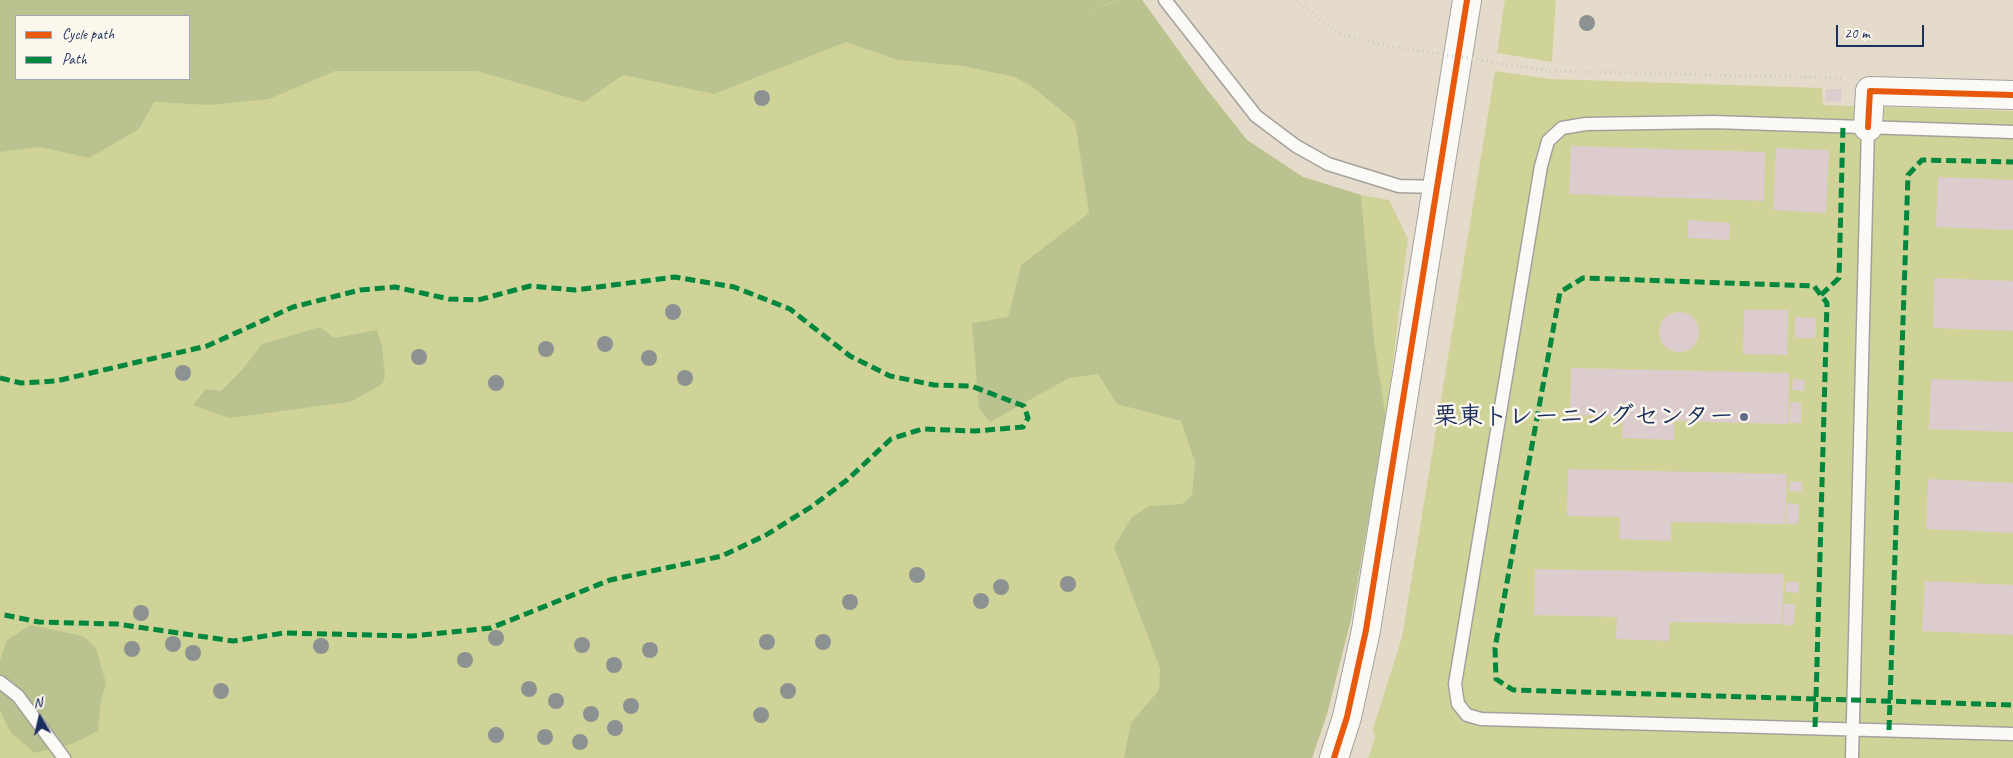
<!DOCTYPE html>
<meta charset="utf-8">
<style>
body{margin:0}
#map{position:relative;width:2013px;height:758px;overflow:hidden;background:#e5dbca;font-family:Caveat,sans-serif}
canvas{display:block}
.legend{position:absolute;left:15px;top:15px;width:175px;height:65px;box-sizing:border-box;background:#fbf7ec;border:1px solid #a1a7b3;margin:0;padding:6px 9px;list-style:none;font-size:15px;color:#1b2f5e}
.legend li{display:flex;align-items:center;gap:10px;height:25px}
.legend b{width:25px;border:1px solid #a1a7b3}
.north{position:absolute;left:15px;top:693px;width:50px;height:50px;-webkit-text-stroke:4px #fbf7ec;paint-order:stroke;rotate:351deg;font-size:14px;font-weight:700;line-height:20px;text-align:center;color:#1b2f5e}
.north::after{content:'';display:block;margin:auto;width:18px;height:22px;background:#1b2f5e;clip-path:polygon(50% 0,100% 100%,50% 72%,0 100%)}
.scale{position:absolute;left:1836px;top:25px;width:88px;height:22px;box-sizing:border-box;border:2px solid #1b2f5e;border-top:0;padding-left:6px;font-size:15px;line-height:18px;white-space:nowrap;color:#1b2f5e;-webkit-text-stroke:4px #fbf7ec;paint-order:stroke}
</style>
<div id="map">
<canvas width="2013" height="758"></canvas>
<ul class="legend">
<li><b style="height:6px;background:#e8590c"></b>Cycle path</li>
<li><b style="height:6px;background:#00873e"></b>Path</li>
</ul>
<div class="north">N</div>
<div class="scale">20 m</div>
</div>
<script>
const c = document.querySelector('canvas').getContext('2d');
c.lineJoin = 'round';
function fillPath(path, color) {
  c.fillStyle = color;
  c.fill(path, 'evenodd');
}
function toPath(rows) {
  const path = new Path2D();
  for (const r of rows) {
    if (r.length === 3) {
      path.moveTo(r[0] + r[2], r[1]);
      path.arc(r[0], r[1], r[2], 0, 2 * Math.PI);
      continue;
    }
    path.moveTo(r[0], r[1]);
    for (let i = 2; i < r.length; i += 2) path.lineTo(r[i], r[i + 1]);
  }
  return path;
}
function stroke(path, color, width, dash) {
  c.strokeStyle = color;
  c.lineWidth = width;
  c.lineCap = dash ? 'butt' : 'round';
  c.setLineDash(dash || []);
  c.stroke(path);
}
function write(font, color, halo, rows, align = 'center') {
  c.font = font + ' Caveat,"Klee One",sans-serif';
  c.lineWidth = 5;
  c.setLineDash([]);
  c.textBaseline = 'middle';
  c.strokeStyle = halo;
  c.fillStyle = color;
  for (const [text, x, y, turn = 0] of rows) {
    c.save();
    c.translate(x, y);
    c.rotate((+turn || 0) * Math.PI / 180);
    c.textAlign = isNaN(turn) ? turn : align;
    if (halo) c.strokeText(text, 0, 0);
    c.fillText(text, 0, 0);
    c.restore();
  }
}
fillPath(toPath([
 [0,0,1142,0,1205,87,1247,140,1303,177,1361,195,1389,200,1408,239,1386,419,1351,619,1327,714,1312,758,0,758],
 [16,16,189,16,189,79,16,79],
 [1505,0,1556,0,1552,62,1497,53],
 [1495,71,1550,79,1822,88,1823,105,2013,111,2013,758,1368,758,1375,737,1373,729,1402,637]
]), '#d0d397');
fillPath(toPath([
 [0,0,1116,0,1086,14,1118,0,1142,0,1205,87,1247,140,1303,177,1361,195,1374,341,1386,419,1351,619,1327,714,1312,758,1124,758,1131,723,1159,690,1160,668,1114,547,1131,518,1149,506,1182,504,1192,495,1195,462,1181,421,1117,404,1098,374,1069,378,990,422,979,408,972,323,1008,317,1021,265,1089,213,1075,122,1034,88,1015,77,963,66,898,60,846,42,714,94,623,75,584,102,477,71,335,71,269,99,209,105,154,102,139,129,89,158,40,147,0,152],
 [16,16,189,16,189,79,16,79],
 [320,327,334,338,377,330,382,346,385,377,381,385,350,402,229,418,193,405,206,389,221,391,242,370,262,344],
 [30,625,83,636,96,648,106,683,101,700,98,731,72,744,35,753,11,733,0,711,0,661,7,640]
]), '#bac390');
fillPath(toPath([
 [1826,89,1842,89,1841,102,1825,101],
 [1571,146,1765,152,1764,201,1569,194],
 [1776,148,1829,150,1826,213,1773,210],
 [1938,177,2013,180,2013,230,1936,227],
 [1688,220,1730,223,1729,240,1688,238],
 [1934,278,2013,281,2013,331,1933,328],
 [1744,310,1788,310,1787,355,1743,354],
 [1679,332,20],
 [1795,317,1816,318,1815,338,1795,338],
 [1571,368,1789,373,1788,424,1674,421,1674,440,1622,438,1623,416,1570,415],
 [1793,379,1805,380,1804,391,1792,390],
 [1931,379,2013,382,2013,432,1929,429],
 [1790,402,1801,402,1801,423,1789,423],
 [1568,469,1787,474,1785,524,1671,522,1671,541,1619,539,1620,517,1567,516],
 [1928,479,2013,483,2013,533,1926,529],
 [1790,481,1802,482,1802,492,1789,491],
 [1787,503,1799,504,1798,524,1786,524],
 [1535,569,1784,574,1782,624,1669,622,1669,641,1616,639,1617,617,1534,615],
 [1925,581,2013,585,2013,635,1922,631],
 [1786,582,1799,582,1798,593,1785,592],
 [1784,604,1795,604,1794,625,1783,625]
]), '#ddcccd');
const service = toPath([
 [1165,0,1256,116,1296,146,1328,164,1399,186,1438,187],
 [2013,132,1713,122,1586,124,1562,128,1548,141,1541,166,1455,684,1458,704,1467,715,1481,719,2013,734],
 [0,682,18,696,64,758],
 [1852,758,1868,127]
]);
const tertiary = toPath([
 [1868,127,1870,91,2013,95],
 [1334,758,1347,717,1366,630,1467,0]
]);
stroke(service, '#a4a19d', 15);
stroke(tertiary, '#a4a19d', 30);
stroke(toPath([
 [1296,0,1339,34,1383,45],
 [1550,71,1844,78]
]), '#cac9c9', 3, [1, 4]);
stroke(service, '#fbfaf7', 12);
stroke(tertiary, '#fbfaf7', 28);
stroke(toPath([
 [1383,45,1550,71]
]), '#cac9c9', 3, [1, 4]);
stroke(toPath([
 [1821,295,1839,278,1843,126],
 [0,378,21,383,56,381,207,346,293,307,360,290,395,287,449,299,478,300,530,286,575,290,675,277,734,287,790,309,850,356,890,376,934,385,971,386,1024,406,1028,418,1023,427,975,431,922,429,891,439,847,480,811,507,766,535,722,556,610,580,491,628,412,636,284,633,233,641,117,624,39,622,0,614],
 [1815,727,1816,699,1827,303,1814,286,1583,278,1560,292,1495,648,1496,679,1513,690,1816,699,1853,700,2013,705],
 [1889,730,1908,175,1922,160,2013,162]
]), '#00873e', 5, [10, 5]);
stroke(toPath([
 [1868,127,1870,91,2013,95],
 [1334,758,1347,717,1366,630,1467,0]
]), '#e8590c', 6);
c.fillStyle = '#8c9291';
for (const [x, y] of [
 [1587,23],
 [762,98],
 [673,312],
 [605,344],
 [546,349],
 [419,357],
 [649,358],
 [183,373],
 [685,378],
 [496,383],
 [917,575],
 [1068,584],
 [1001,587],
 [981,601],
 [850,602],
 [141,613],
 [496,638],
 [767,642],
 [823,642],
 [173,644],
 [582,645],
 [321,646],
 [132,649],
 [650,650],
 [193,653],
 [465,660],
 [614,665],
 [529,689],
 [221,691],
 [788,691],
 [556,701],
 [631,706],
 [591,714],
 [761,715],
 [615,728],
 [496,735],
 [545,737],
 [580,742]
]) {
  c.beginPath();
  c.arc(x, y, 8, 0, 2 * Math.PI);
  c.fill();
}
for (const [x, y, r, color] of [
 [1744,417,5,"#626b84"]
]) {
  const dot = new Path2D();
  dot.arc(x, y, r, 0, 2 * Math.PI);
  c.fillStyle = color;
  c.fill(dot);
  stroke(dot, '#fbf7ec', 2);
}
write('bold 25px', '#1b2f5e', '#fbf7ec', [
 ["栗東トレーニングセンター",1734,417]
], 'right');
</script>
